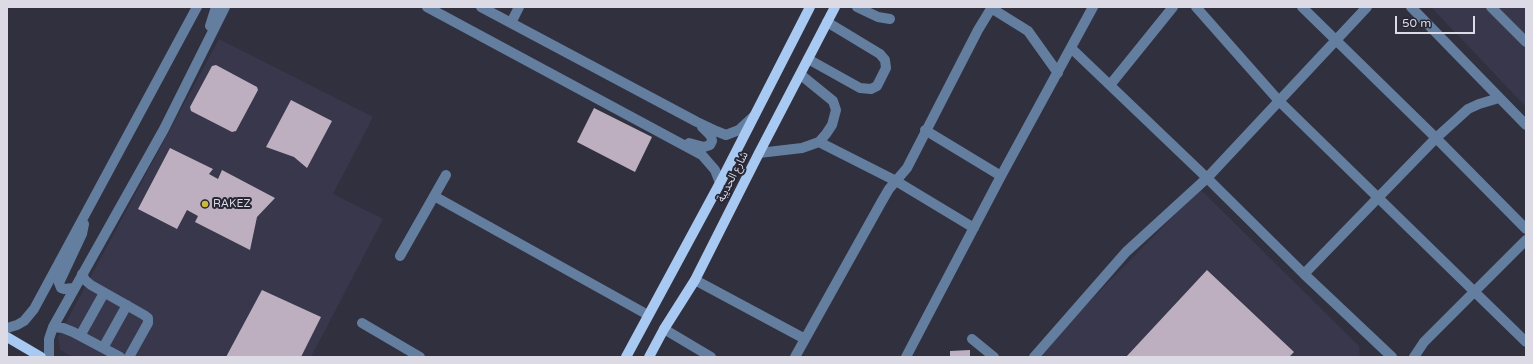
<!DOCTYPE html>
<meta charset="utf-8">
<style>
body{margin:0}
#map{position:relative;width:1533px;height:364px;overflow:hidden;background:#31303f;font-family:"Varela Round",sans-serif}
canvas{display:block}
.frame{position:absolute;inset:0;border:8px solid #dcdbe5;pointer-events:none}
.scale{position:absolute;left:1395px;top:16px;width:80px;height:18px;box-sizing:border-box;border:2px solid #dcdbe5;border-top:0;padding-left:5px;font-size:12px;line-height:14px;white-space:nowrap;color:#dcdbe5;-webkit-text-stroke:3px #272634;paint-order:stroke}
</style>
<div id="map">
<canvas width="1533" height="364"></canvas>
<div class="frame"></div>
<div class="scale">50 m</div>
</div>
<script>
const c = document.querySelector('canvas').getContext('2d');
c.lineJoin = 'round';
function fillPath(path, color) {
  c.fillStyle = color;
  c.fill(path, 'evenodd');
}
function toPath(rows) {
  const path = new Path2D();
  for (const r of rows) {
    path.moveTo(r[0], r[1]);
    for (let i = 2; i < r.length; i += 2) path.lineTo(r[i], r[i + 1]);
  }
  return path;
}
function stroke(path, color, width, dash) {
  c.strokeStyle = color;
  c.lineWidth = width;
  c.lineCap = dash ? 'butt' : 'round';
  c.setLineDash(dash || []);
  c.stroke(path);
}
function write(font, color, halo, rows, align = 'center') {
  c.font = font + ' "Varela Round","Noto Sans Arabic",sans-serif';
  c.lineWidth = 4;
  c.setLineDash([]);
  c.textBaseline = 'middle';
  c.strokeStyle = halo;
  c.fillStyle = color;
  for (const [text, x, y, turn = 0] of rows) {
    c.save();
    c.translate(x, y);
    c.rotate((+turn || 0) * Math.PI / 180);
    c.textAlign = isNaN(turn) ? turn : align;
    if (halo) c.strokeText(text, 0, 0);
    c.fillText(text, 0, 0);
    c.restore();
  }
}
fillPath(toPath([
 [1431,7,1526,7,1526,107],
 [219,39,373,117,333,194,383,219,311,357,73,357,60,350,58,337],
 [1200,189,1359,346,1360,357,1035,357]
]), '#38374c');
fillPath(toPath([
 [216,65,257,87,258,90,236,131,232,132,191,111,190,107,212,66],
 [291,100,332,121,307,168,294,157,266,147],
 [594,108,652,137,635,172,577,142],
 [170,148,213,169,209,174,218,179,222,170,275,198,257,217,250,250,195,222,198,216,187,210,177,229,138,209],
 [1207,270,1294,352,1289,357,1126,357],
 [262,290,321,317,301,357,226,357],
 [970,350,970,357,950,357,950,351]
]), '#bdafbf');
stroke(toPath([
 [427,7,702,155,715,170,720,183],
 [481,7,697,122,716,131,726,135,739,130,753,117],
 [857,7,878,17,890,19],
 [1196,7,1279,101,1526,342],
 [1302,7,1436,138,1526,229],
 [1411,7,1526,125],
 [1491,7,1526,42],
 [991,8,1028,31,1058,73],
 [511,23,519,7],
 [210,26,216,7],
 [1071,48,1207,178,1304,274,1392,357],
 [808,59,860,88,871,89,877,86,886,68,885,60,880,54,827,22],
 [1110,85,1173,7],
 [925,130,1001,176],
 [819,142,896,181,974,228],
 [689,143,704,147,710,145,712,141,711,136,702,127],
 [759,153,802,148,819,142,826,134,832,125,836,110,833,101,801,75],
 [434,196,648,315],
 [400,256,446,175],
 [82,274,85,280,91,285,144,315,148,318,148,323,129,357],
 [1304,274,1436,138,1468,109,1479,104,1499,98],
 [695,280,805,339],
 [74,288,64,289,61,288,59,283,82,234,84,224],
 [362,323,420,357],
 [53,327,63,328,73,332,120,357],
 [7,328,17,325,24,321,34,309,197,7],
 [664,329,711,357],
 [80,336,104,293],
 [972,339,994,357],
 [103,348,127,305],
 [49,357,49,339,53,327,164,129,225,7],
 [795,357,882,201,889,189,907,168,978,30,992,7],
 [906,357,1001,176,1093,7],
 [1034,357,1126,252,1207,178,1367,7],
 [1414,357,1424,342,1526,240]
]), '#637e9f', 10);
stroke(toPath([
 [7,337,41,357],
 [626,357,720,183,810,7],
 [649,357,664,329,695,280,759,153,835,7]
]), '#a8c9f1', 10);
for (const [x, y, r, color] of [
 [205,204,4,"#cdb938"]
]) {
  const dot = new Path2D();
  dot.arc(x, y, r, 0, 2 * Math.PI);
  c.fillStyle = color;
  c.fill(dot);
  stroke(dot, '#272634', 1.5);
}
write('11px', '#dcdbe5', '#272634', [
 ["شارع الحديبة",733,177,-63]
]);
write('11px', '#dcdbe5', '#272634', [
 ["RAKEZ",213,204]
], 'left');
</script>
